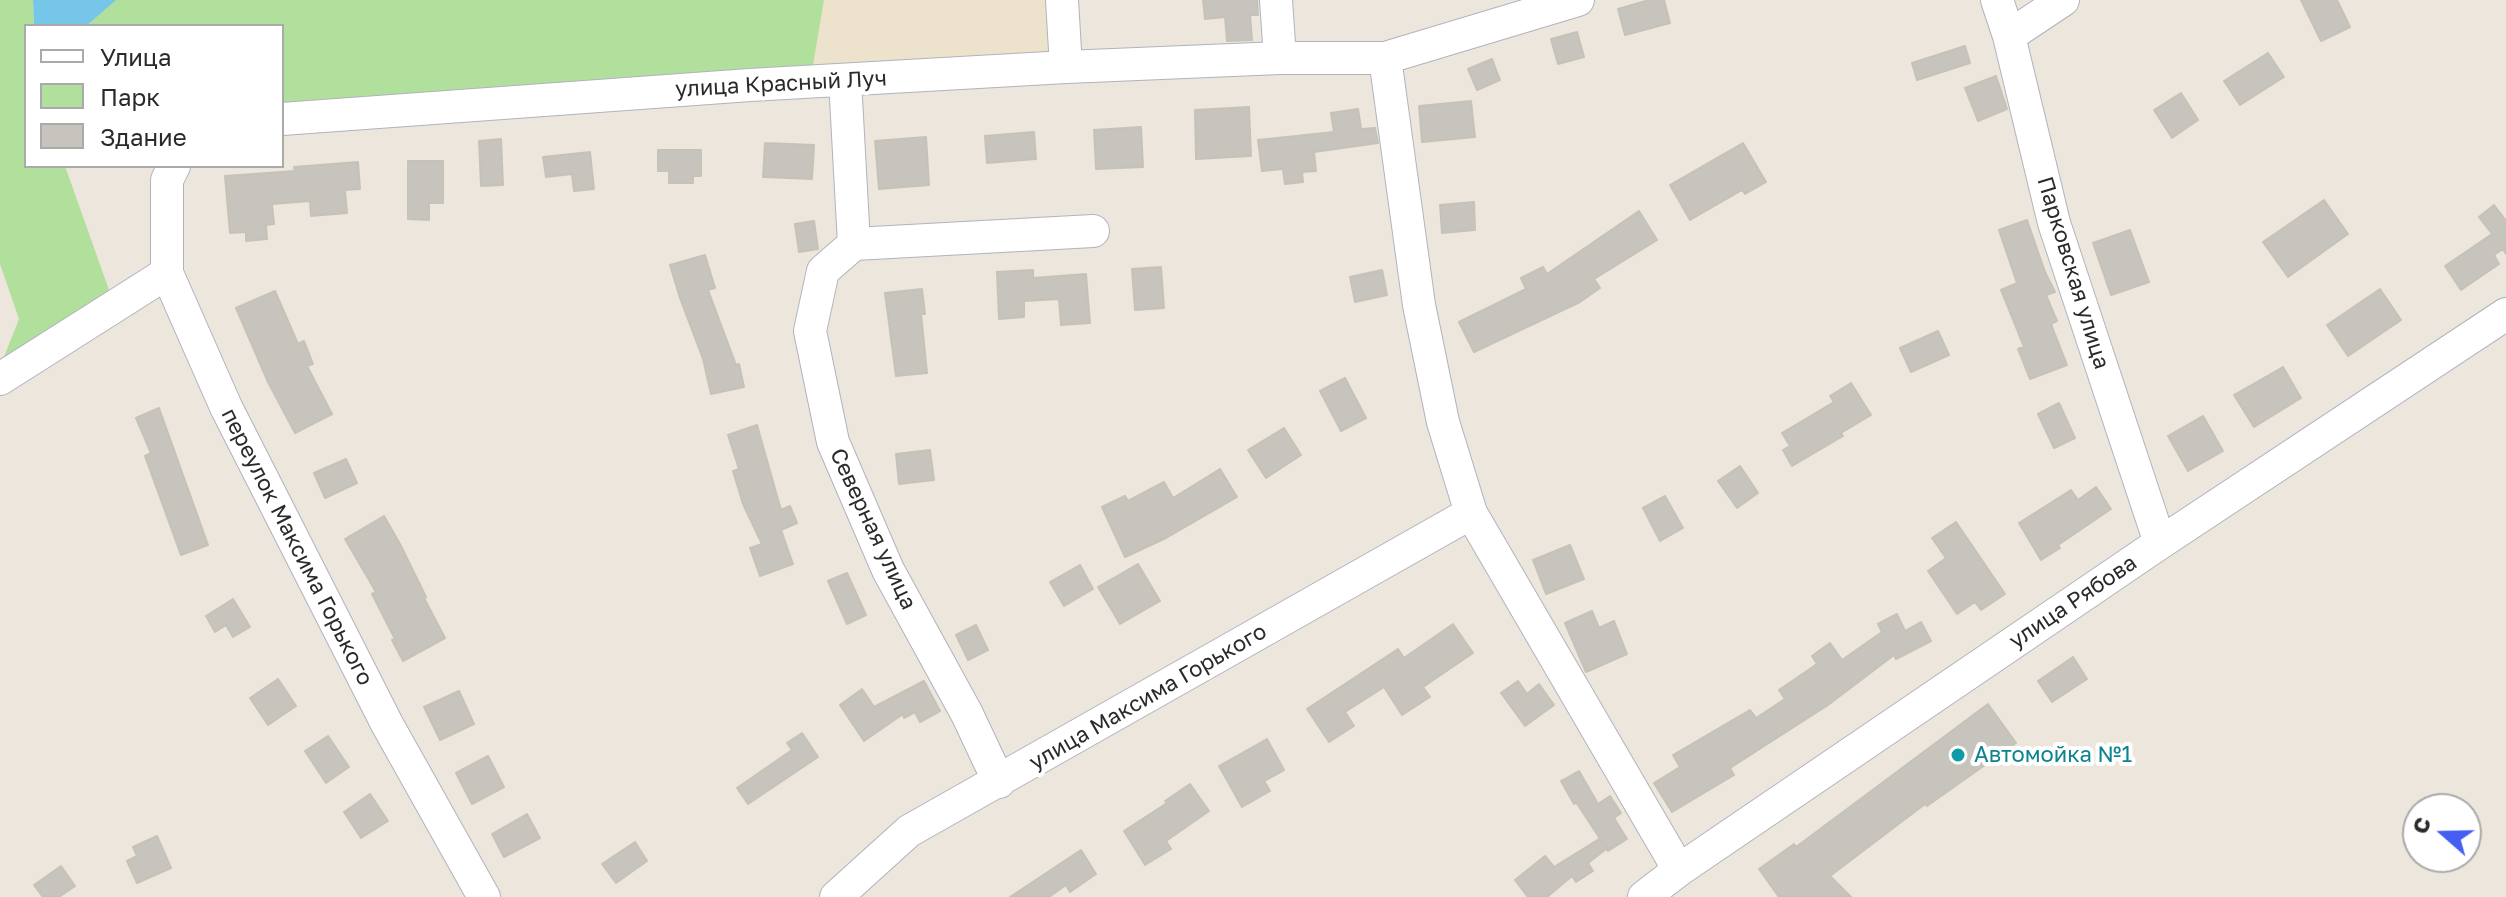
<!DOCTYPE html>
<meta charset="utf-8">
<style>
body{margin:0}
#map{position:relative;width:2506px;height:897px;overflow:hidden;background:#ece6dd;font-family:"Golos Text",sans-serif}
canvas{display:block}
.legend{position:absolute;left:24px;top:24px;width:260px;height:144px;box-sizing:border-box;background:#fff;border:2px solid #aaa;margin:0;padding:10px 14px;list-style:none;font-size:24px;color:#2a2a2a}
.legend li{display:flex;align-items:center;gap:16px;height:40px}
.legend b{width:40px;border:2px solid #aaa}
.north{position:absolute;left:2402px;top:793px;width:80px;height:80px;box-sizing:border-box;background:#fff;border:2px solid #aaa;border-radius:50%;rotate:290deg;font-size:22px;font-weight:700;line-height:32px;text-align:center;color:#2a2a2a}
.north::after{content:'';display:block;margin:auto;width:28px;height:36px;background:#445ff1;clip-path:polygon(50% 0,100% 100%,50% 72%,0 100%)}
</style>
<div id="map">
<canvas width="2506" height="897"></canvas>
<ul class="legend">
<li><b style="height:10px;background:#fff"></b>Улица</li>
<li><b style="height:22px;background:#b1e09c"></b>Парк</li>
<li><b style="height:22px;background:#c7c3bd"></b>Здание</li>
</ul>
<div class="north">С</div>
</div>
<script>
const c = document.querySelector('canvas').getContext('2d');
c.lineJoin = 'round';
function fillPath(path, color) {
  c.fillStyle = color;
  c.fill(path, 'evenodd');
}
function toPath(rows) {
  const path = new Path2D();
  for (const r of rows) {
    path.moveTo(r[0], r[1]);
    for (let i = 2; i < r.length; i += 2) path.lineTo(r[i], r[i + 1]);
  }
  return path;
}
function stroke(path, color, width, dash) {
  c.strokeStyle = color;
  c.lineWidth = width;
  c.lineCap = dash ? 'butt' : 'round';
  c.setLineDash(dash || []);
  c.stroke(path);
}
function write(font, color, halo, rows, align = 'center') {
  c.font = font + ' "Golos Text",sans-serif';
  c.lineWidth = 8;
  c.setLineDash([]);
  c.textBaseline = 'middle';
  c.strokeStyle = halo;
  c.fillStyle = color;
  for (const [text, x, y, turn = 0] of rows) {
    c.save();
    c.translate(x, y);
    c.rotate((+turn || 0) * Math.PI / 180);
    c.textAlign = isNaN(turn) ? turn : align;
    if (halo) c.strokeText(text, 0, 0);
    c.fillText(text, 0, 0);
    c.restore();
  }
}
fillPath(toPath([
 [812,0,1052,0,1055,55,813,65]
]), '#ede3cd');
fillPath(toPath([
 [0,0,33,0,34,24,36,26,26,26,26,166,65,166,114,304,0,367,19,319,0,264],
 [115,0,824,0,813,65,522,100,282,119,282,26,85,26]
]), '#b1e09c');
fillPath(toPath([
 [33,0,116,0,86,26,36,26,34,24]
]), '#75c6e9');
const building = toPath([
 [1203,0,1257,0,1258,15,1250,15,1252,40,1227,41,1225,17,1205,19,1203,0],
 [1649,0,1664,0,1670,23,1625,35,1618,9,1649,0],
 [2301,0,2337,0,2350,27,2321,41,2301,0],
 [1577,32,1584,57,1558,64,1551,39,1577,32],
 [1965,46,1970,63,1917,80,1912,63,1965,46],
 [2268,53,2284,77,2240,105,2224,81,2268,53],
 [1492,59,1500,80,1477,90,1468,69,1492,59],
 [1996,76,2007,109,1978,121,1965,88,1996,76],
 [2181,93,2198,120,2172,138,2154,110,2181,93],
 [1471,101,1475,137,1422,142,1419,106,1471,101],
 [1249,107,1251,156,1196,159,1195,110,1249,107],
 [1358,109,1361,129,1375,128,1378,143,1314,152,1316,171,1302,172,1303,182,1285,184,1283,169,1262,171,1258,140,1334,132,1331,113,1358,109],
 [1141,127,1143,167,1096,169,1094,130,1141,127],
 [1034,132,1036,159,987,163,985,136,1034,132],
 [926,137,929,185,879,189,875,141,926,137],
 [501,139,503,185,481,186,479,141,501,139],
 [765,143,814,145,812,179,763,177,765,143],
 [1743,143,1766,182,1745,194,1742,190,1690,220,1670,185,1743,143],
 [658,150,701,150,701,176,693,176,693,183,669,183,669,171,658,171,658,150],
 [590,152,594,189,574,191,572,174,546,177,543,157,590,152],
 [408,161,443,161,443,203,429,203,429,220,408,219,408,161],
 [358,162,360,189,345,190,347,213,311,216,310,201,272,204,274,224,266,225,267,239,246,241,246,232,230,233,225,176,295,171,294,167,358,162],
 [2324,200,2348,234,2288,277,2263,242,2324,200],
 [1474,202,1475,230,1442,233,1440,205,1474,202],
 [2494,205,2506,221,2506,254,2503,249,2494,255,2499,264,2461,290,2445,266,2492,234,2479,217,2494,205],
 [1639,211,1657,240,1594,279,1600,288,1580,302,1474,352,1459,322,1526,289,1521,278,1543,267,1547,274,1639,211],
 [2027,220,2045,272,2055,292,2046,295,2057,321,2051,324,2067,365,2030,379,2018,349,2024,347,2001,290,2017,283,1999,230,2027,220],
 [814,221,818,249,799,252,795,224,814,221],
 [2130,230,2149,282,2111,295,2093,243,2130,230],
 [705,255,715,288,708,290,736,365,739,364,744,387,711,394,703,359,680,298,670,265,705,255],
 [1161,267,1164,308,1135,310,1132,269,1161,267],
 [1033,270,1033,278,1086,274,1090,323,1061,325,1059,299,1024,301,1024,317,999,319,997,272,1033,270],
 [1382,270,1387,295,1355,302,1350,277,1382,270],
 [922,289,925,314,921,314,927,373,896,376,885,293,922,289],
 [2380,289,2401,320,2348,356,2327,325,2380,289],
 [275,291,298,344,304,341,313,364,307,366,332,414,295,433,268,382,236,308,275,291],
 [1938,331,1949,355,1911,372,1900,348,1938,331],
 [2283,367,2301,398,2254,427,2234,395,2283,367],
 [1345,378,1366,418,1341,431,1320,391,1345,378],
 [1851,383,1871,415,1841,433,1843,436,1792,466,1783,450,1790,446,1782,433,1834,402,1830,396,1851,383],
 [2059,403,2075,438,2054,448,2038,414,2059,403],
 [159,408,208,545,181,555,145,456,151,453,136,418,159,408],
 [2203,416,2223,451,2188,471,2168,436,2203,416],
 [757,425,781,510,790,506,797,523,781,530,793,564,760,576,750,548,762,544,743,504,733,471,739,469,728,435,757,425],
 [1284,428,1301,455,1266,478,1248,450,1284,428],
 [930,450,934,480,899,484,896,454,930,450],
 [346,459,357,483,325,498,314,473,346,459],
 [1740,466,1758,493,1737,508,1718,481,1740,466],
 [1220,469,1237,497,1166,538,1125,557,1102,507,1125,496,1128,501,1164,482,1173,498,1220,469],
 [2096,487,2111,509,2058,545,2060,548,2041,560,2019,523,2071,490,2078,500,2096,487],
 [1665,496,1683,528,1660,541,1643,508,1665,496],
 [384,516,400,544,426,597,424,598,445,638,403,661,392,640,395,639,372,594,376,592,345,539,384,516],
 [1956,522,2005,594,1981,610,1975,602,1957,614,1928,571,1946,558,1932,538,1956,522],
 [1570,545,1584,579,1546,594,1533,560,1570,545],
 [1138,564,1160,601,1120,624,1098,587,1138,564],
 [1080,565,1093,589,1064,606,1050,582,1080,565],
 [847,573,866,615,847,624,828,581,847,573],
 [233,599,250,627,233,637,226,625,215,632,206,616,233,599],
 [1592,611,1599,628,1614,621,1627,654,1586,672,1565,623,1592,611],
 [1897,614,1905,631,1921,622,1931,641,1896,659,1894,655,1828,705,1730,768,1734,775,1672,812,1654,783,1680,767,1673,755,1750,710,1756,718,1785,699,1779,690,1817,664,1812,656,1830,643,1842,660,1882,632,1878,624,1897,614],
 [1453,624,1473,653,1423,687,1430,697,1402,715,1384,687,1345,712,1354,726,1329,742,1307,709,1398,649,1404,658,1453,624],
 [976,625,988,650,968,660,956,635,976,625],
 [2073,657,2087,679,2052,702,2038,681,2073,657],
 [278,679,296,706,268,725,250,698,278,679],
 [924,681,940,711,920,722,915,712,904,718,903,714,864,741,840,705,862,689,874,707,924,681],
 [1518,681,1527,694,1539,684,1554,705,1525,726,1501,693,1518,681],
 [459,691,474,724,440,740,424,707,459,691],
 [1988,704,2016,743,1927,806,1925,804,1830,876,1851,897,1779,897,1759,869,1794,844,1796,847,1988,704],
 [802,733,818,757,748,804,737,788,792,750,787,743,802,733],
 [328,736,349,767,326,783,305,751,328,736],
 [1267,739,1284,770,1264,781,1270,791,1242,807,1219,766,1267,739],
 [488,756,504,787,472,804,456,773,488,756],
 [1579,771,1598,804,1610,796,1621,813,1614,818,1627,839,1608,851,1576,802,1574,804,1561,781,1579,771],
 [1190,784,1209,811,1166,841,1171,849,1145,865,1124,831,1167,803,1165,801,1190,784],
 [370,794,388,821,361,838,344,812,370,794],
 [527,814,540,838,504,857,492,834,527,814],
 [157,836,171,868,137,883,127,861,137,856,133,847,157,836],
 [1599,839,1606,849,1588,863,1593,871,1576,882,1572,876,1547,897,1528,897,1515,880,1545,856,1554,867,1599,839],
 [635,842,647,861,616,883,602,864,635,842],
 [1081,850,1096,874,1070,892,1066,885,1049,897,1010,897,1081,850],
 [61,866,75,886,59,897,43,897,34,885,61,866]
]);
fillPath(building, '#c7c3bd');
stroke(building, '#c7c2b7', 2);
const minor = toPath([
 [1062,0,1066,67],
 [1276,0,1280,58],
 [1997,0,2009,36,2054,223,2160,543],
 [2009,36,2063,0],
 [1385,58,1419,305,1443,422,1471,513,1679,870],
 [845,80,854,244,823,271,810,331,833,442,888,570,967,714,999,782],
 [282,119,750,85,1066,67,1280,58,1385,58,1578,0],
 [174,166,167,180,167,273,226,407,387,724,484,897],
 [854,244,1093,231],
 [0,379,167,273],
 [836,897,909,831,1471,513],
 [1644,897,1679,870,2160,543,2506,314]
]);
stroke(minor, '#b0b3bd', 34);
stroke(minor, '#fff', 32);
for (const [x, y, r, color] of [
 [1958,755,8,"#0f9aa8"]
]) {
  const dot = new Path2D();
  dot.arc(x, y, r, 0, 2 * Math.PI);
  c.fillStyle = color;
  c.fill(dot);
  stroke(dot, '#fff', 3);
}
write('22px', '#2a2a2a', '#fff', [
 ["улица Красный Луч",781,84,-3],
 ["Парковская улица",2073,273,73],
 ["Северная улица",873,529,65],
 ["переулок Максима Горького",297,547,63],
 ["улица Рябова",2073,602,-34],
 ["улица Максима Горького",1148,697,-30]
]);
write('22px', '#0d838f', '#fff', [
 ["Автомойка №1",1974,755]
], 'left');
</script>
